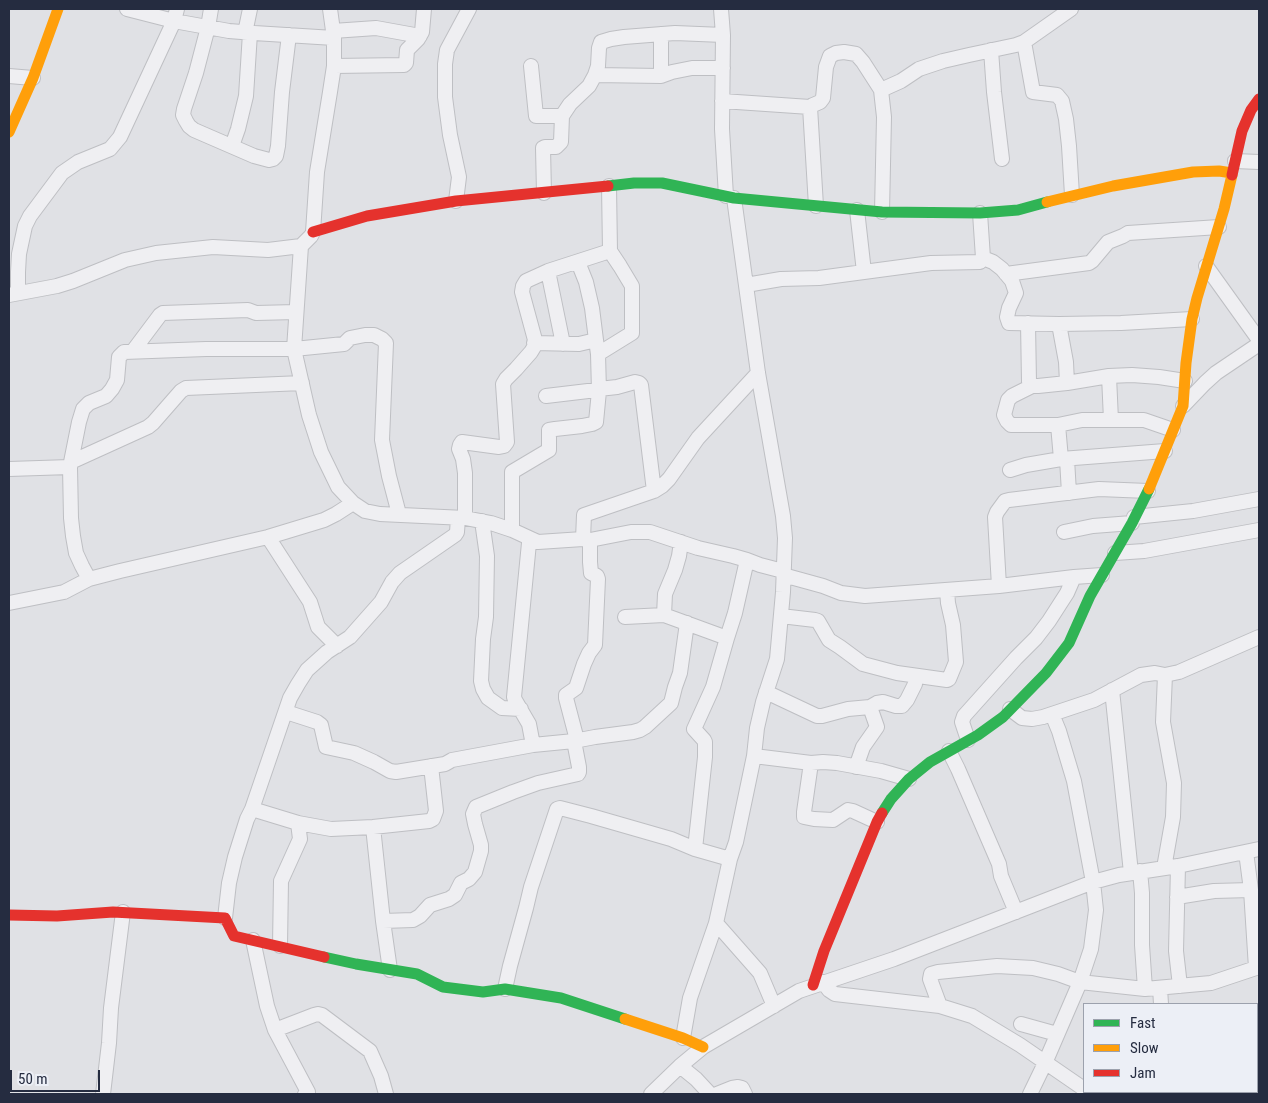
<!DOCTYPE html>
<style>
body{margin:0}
#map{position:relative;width:1268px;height:1103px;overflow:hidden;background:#e0e1e5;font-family:"Roboto Condensed",sans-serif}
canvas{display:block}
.frame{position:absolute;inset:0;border:10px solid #252c40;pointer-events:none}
.legend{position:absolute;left:1083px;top:1003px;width:175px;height:90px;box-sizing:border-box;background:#eceff6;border:1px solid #9ca1ad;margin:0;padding:6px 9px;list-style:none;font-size:15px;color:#252c40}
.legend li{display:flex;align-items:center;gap:10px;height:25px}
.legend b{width:25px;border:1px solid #9ca1ad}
.scale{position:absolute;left:10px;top:1070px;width:90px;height:22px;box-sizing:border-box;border:2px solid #252c40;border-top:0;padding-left:6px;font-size:15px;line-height:18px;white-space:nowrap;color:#252c40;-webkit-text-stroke:4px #eceff6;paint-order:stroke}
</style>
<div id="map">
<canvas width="1268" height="1103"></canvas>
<div class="frame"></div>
<ul class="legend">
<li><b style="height:6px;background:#30b455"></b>Fast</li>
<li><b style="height:6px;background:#ff9f0a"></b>Slow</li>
<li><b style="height:6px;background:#e5322d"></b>Jam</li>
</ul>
<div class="scale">50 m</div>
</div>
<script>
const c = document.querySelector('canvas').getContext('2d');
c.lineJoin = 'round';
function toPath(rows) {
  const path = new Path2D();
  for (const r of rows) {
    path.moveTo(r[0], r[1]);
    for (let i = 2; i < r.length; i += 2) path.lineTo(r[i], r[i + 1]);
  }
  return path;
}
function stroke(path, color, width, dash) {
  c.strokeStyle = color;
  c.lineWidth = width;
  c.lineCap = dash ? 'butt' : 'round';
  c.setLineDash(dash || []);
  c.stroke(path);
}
const street = toPath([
 [127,9,174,21,229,31,254,33,334,38],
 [211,9,208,27,196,73,184,109,183,115,186,121,189,126,194,130,254,156,269,160,273,159,276,156,278,146,282,92,289,35],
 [721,9,723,35,722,129,726,196],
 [333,31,376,28,420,36],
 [245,33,250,9],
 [1024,42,1033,92,1057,95,1062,101,1066,119,1069,146,1072,195],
 [991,50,994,92,1002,159],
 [334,66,404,65,406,63,407,50,418,39,422,32,424,9],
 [531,66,536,116,562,116],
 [595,75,661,76,672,72,692,68,723,68],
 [9,76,33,78],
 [661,76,661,34],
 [881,90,901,81,919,69,943,61,969,55,1016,45,1024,42,1071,9],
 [722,101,810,107,813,105,820,102,823,98,826,67,830,56,836,53,844,52,856,54,863,62,881,90,884,117,882,212],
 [810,107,816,206],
 [232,146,238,129,246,96,250,33],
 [1235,161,1259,162],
 [544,193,543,148,545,147,556,147,561,142,562,116,570,104,589,86,595,75,598,66,599,48,601,42,611,39,624,37,675,33,723,35],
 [456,201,459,177,450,135,445,97,445,64,447,50,469,9],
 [857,210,864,272],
 [301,246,294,349,309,415,321,452,338,487,353,503,365,511,380,514,465,518,491,523,512,530,538,542,583,539,590,540,631,532,650,532,698,548,733,556,747,560,760,565,783,571],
 [983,258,993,262,1002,269,1012,281,1016,293,1009,308,1007,317,1009,323,1059,324,1121,323,1192,319],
 [578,262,586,282,592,308,596,340,598,354],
 [1206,266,1259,340],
 [548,271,563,344],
 [1006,274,1089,263,1092,261,1108,242,1123,236,1128,233,1219,227],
 [746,285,781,279,819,278,931,263,980,262,983,258,980,213],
 [18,293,18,272,19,254,25,226,30,216,62,173,78,162,110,149,120,137,174,21,177,9],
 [9,295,57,286,73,281,125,260,156,253,213,247,268,250,301,246,311,236,313,232,317,172,330,92,334,66,334,38,330,9],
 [1028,323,1029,382,1032,386,1038,386,1067,383,1109,376,1132,375,1159,377,1185,381],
 [1059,324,1066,362,1067,383],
 [534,343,579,344,596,340],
 [133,351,160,315,163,313,248,310,256,313,296,312],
 [1109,376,1111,420],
 [1032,386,1012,396,1008,400,1004,415,1007,421,1011,425,1058,425,1082,420,1144,420,1173,430],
 [599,389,617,387,635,382,639,383,641,385,654,491],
 [546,396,588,391,599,391],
 [1183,406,1205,383,1216,373,1259,344],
 [1058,425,1061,459],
 [1067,459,1069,493],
 [71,462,148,427,153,423,181,391,186,388,302,383],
 [9,469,70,467],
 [1010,470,1026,465,1061,459,1165,451],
 [1134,517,1193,511,1259,499],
 [465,518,465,473,463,459,459,449,460,445,462,442,499,447,504,446,507,442,503,384,506,379,516,369,531,352,534,347,535,340,522,292,523,286,526,281,548,271,610,251,609,186],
 [482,521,487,556,486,617,483,639,481,681,483,689,488,698,502,708,521,709],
 [512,530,512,472,549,450,549,430,555,429,582,426,592,424,596,422,599,391,598,354,632,333,632,286,620,266,610,251],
 [1064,532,1093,526,1132,523],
 [268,537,310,602,318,627,337,646],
 [583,539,584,515,654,491,662,486,669,479,698,438,758,373],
 [1115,553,1144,551,1259,530],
 [783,575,823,586,841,593,865,596,999,586,1074,577,1102,575],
 [89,579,82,566,76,553,73,536,71,518,70,467,79,422,83,409,89,403,106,396,112,389,117,380,119,357,124,352,206,349,294,349,344,344,350,338,365,335,374,335,382,339,386,343,382,440,389,476,399,514],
 [999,586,995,517,997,512,1005,501,1009,500,1099,489,1148,491],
 [9,603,64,592,89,579,120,571,268,537,324,520,336,514,353,503],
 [664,615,665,594,675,570,679,556,681,542],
 [781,616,815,620,818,621,829,640,840,647,863,664,897,673,947,680,949,679,956,662,953,625,948,603,947,590],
 [625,617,664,615,727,638],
 [1112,690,1131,873],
 [766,692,817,716,822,716,848,709,870,707,877,703,883,702,896,706,902,706,907,700,915,684,916,676],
 [1010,709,1022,718,1032,719,1043,717,1094,700,1141,675,1155,673,1165,675,1179,672,1259,637],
 [286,712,317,722,321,725,326,747,354,753,374,762,390,771,396,772,445,764,452,760,533,745,574,741,595,737,633,732,640,730,645,727,671,703,675,687,680,673,687,623],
 [577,740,566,698,566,695,576,688,584,664,589,653,595,645,598,579,597,576,591,573,590,562,590,540],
 [968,740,962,722,964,716,1016,658,1036,638,1049,621,1067,593,1074,577],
 [533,745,529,724,515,700,514,697,529,543,531,542,538,542],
 [949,751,958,769,999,864,1001,876,1016,912],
 [754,756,811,763,823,762,837,763,881,771,909,779],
 [811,763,804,812,804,817,814,819,833,820,848,810,853,811,877,822],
 [856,767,863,747,877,727,870,707],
 [252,809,298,823,331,829,373,827,429,821,433,819,436,811,431,766],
 [373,827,383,921,390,970],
 [695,849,705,757,705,742,704,740,694,729,713,687,727,638,735,613,747,560],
 [1246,852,1251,890,1256,968],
 [1178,866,1176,951,1180,986],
 [1164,868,1173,817,1174,783,1163,722,1165,675],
 [1177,897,1214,891,1251,890],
 [225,918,229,883,235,857,247,819,252,809,290,698,298,684,307,670,327,652,350,637,381,602,392,582,400,573,455,535,457,532,458,518],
 [383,921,413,920,420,916,430,905,449,899,455,895,461,883,469,879,475,872,481,851,481,845,475,824,473,814,476,807,513,792,538,783,578,774,579,772,579,767,574,741],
 [716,923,760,973,774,1006],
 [253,940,267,1006,275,1030,308,1092,305,1094],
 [280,946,281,881,300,839,298,823],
 [823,982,829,990,835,994,940,1006,972,1016,1020,1045,1084,1089],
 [1160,988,1161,1004],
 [505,989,510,966,526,908,531,887,557,809,560,808,591,816,671,839,695,849,730,859],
 [1145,989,1211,983,1259,967],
 [940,1006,930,979,931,974,938,972,997,966,1033,968,1058,974,1080,982,1091,949,1096,910,1093,882,1074,781,1059,731,1052,714],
 [1021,1024,1057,1034],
 [275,1030,314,1015,318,1014,322,1015,370,1051,381,1076,386,1094],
 [683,1038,690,998,716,923,730,859,736,842,754,756,757,728,763,702,777,659,783,592,785,538,783,516,758,373,734,198],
 [1257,1043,1259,1043],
 [680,1066,696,1079,710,1094],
 [1257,1091,1259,1093],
 [103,1094,109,1043,111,1008,123,912],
 [651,1094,680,1066,703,1047,799,991,894,959,1093,882,1119,875,1178,866,1259,849],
 [717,1094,732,1088,738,1087,742,1088,745,1094],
 [1030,1094,1045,1063,1080,982,1145,989,1142,945,1142,893,1140,871],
 [1156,1094,1157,1092],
 [1188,1094,1188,1092]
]);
stroke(street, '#bebfc3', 16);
stroke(street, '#efeff2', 14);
stroke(toPath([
 [608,186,634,183,662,183,734,198,882,212,980,213,1018,210,1047,202],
 [882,813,891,799,909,779,930,762,978,735,1003,717,1046,673,1069,643,1090,596,1132,523,1149,489],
 [324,957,356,964,417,974,443,987,483,992,505,989,561,998,625,1019]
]), '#30b455', 11);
stroke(toPath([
 [9,132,33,78,58,9],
 [1047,202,1113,186,1193,172,1219,171,1232,173],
 [1149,489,1183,406,1186,363,1192,319,1197,298,1224,209,1232,175],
 [625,1019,683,1038,703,1047]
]), '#ff9f0a', 11);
stroke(toPath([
 [1232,175,1242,131,1251,110,1259,99],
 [313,232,367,216,456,201,608,186],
 [9,915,57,916,113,912,225,918,234,936,324,957],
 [813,985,824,951,877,822,882,813]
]), '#e5322d', 11);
</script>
